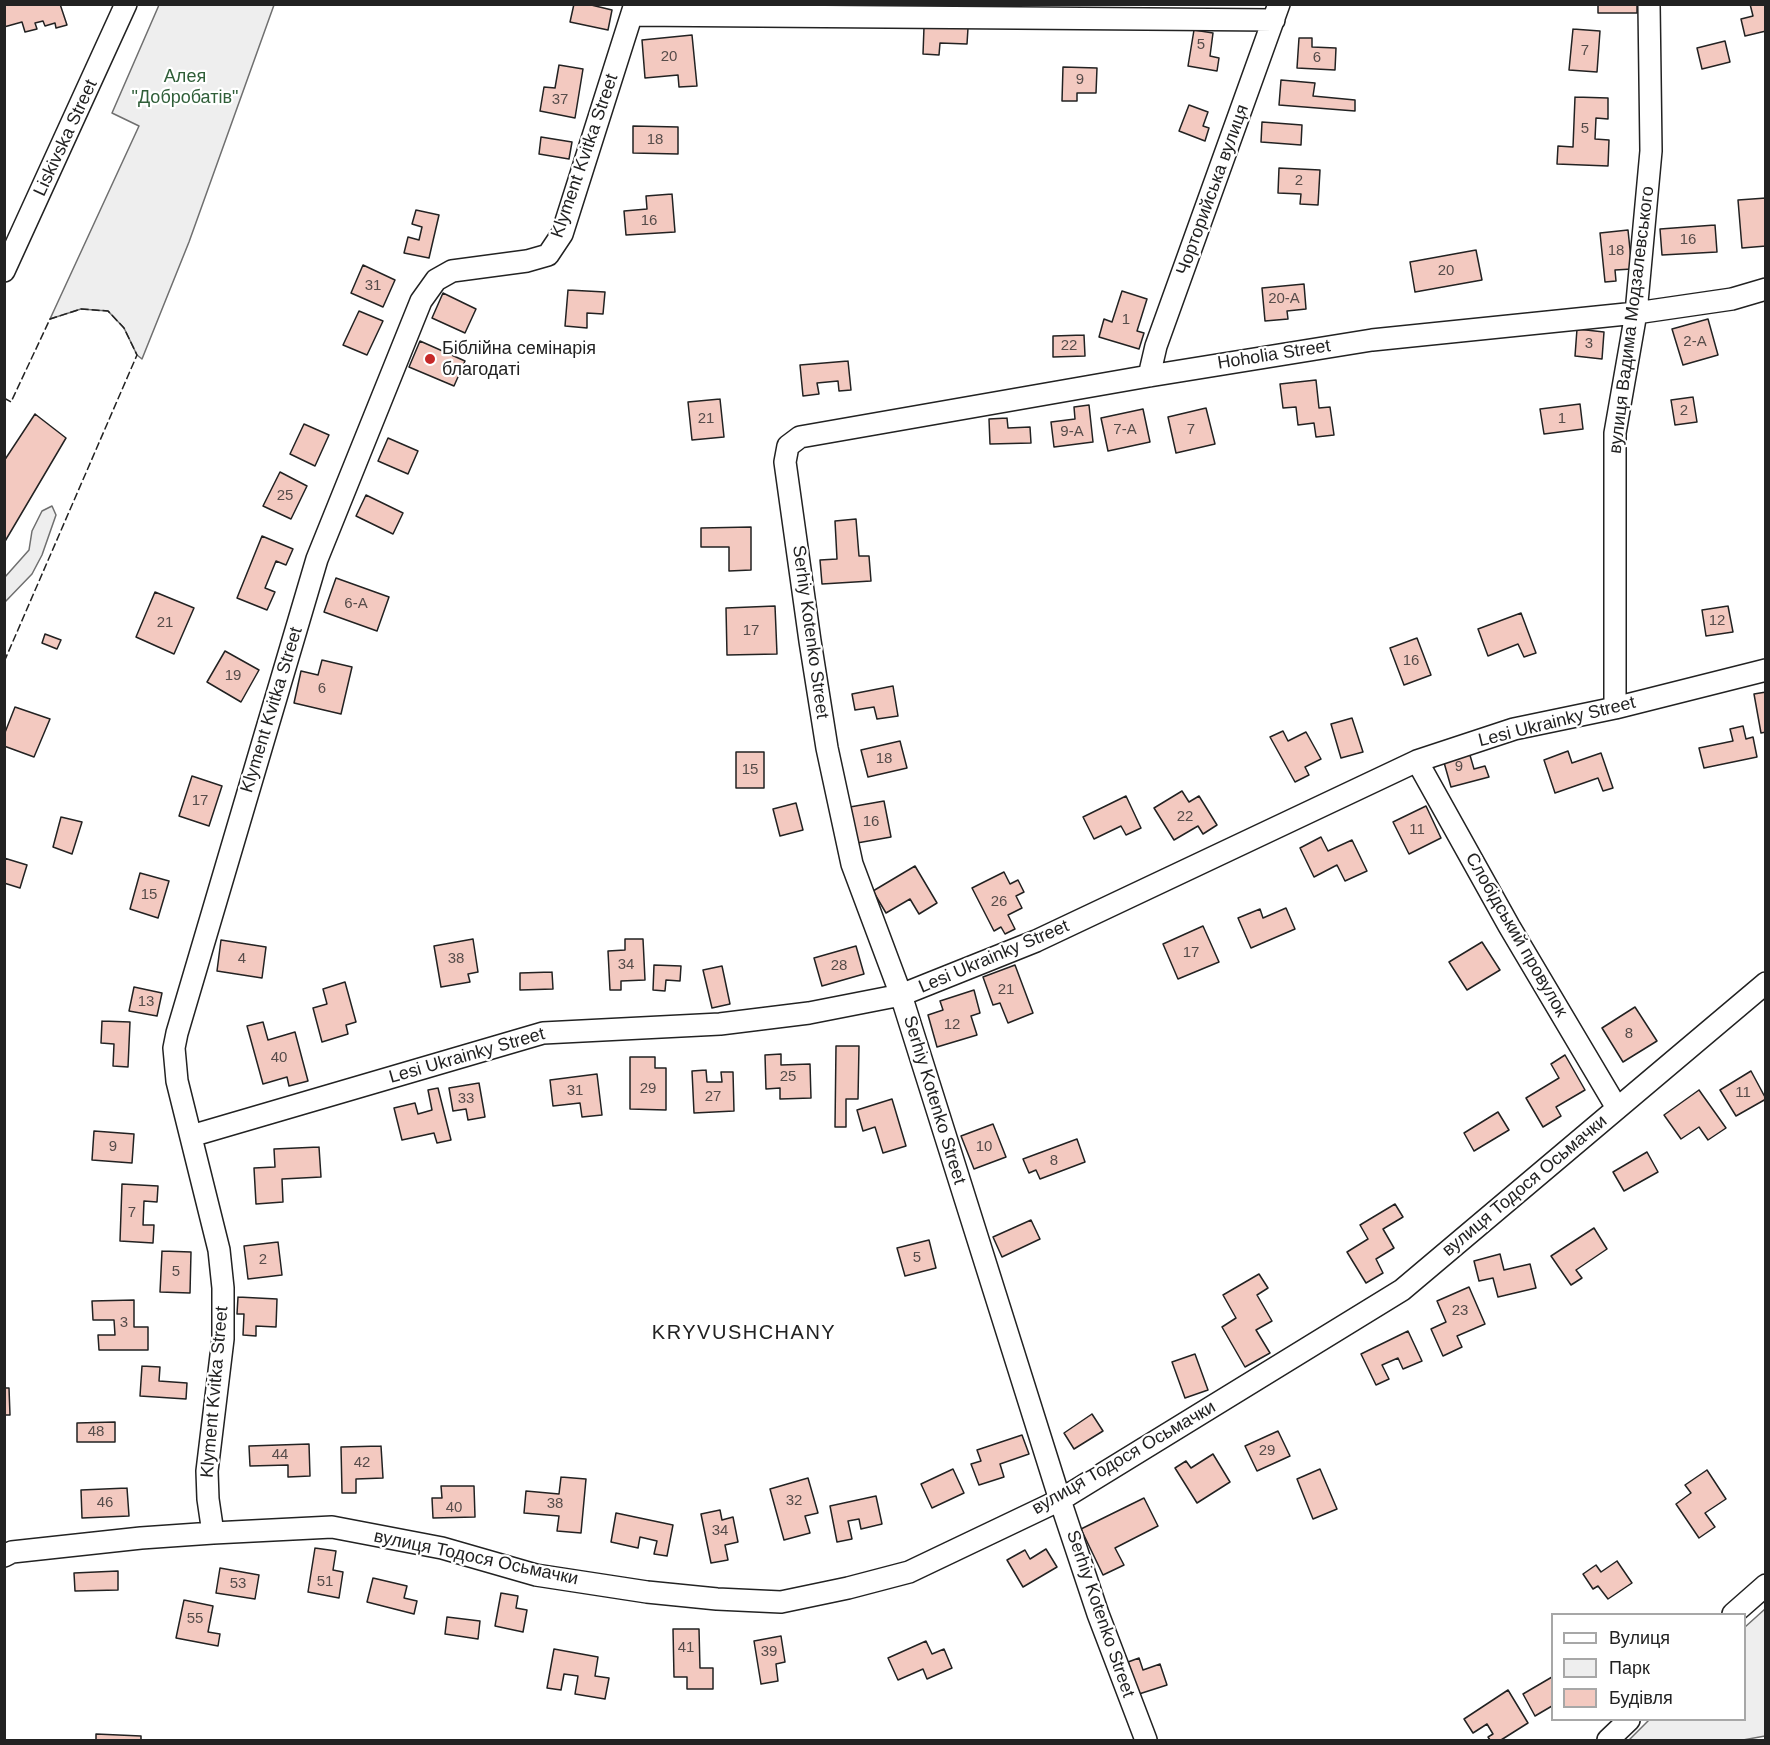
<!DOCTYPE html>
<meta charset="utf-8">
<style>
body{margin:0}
#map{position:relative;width:1770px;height:1745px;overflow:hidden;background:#fff;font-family:Helvetica,sans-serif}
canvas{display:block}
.frame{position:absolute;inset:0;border:6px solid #222;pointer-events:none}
.legend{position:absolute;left:1551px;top:1613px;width:195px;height:108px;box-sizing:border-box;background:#fff;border:2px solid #a7a7a7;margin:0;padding:8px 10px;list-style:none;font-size:18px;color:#222}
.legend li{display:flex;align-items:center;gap:12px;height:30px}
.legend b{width:30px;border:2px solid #a7a7a7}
</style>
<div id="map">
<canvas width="1770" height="1745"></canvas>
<div class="frame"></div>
<ul class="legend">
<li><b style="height:8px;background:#fff"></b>Вулиця</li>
<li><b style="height:16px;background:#eee"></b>Парк</li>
<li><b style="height:16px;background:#f3c9c0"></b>Будівля</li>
</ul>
</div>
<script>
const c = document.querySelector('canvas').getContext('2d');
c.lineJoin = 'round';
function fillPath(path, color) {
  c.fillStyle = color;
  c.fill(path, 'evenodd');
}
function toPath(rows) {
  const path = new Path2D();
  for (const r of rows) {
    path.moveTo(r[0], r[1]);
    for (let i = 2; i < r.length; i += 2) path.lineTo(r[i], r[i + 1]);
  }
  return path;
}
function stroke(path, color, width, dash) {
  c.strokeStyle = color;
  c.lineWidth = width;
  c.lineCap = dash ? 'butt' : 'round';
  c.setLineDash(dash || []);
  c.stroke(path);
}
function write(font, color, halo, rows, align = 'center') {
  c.font = font + ' Helvetica,sans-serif';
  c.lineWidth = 4.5;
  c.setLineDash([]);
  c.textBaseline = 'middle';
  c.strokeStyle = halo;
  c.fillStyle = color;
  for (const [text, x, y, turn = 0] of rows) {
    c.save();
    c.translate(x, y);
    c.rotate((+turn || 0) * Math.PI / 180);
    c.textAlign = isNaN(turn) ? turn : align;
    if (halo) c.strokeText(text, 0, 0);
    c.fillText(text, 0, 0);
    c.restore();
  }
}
const green = toPath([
 [159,5,274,5,189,242,142,359,137,355,124,328,108,311,81,309,50,319,139,126,112,113,159,5],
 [52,506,56,515,42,555,32,574,5,602,5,577,29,550,32,531,42,511,52,506],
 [1765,1609,1765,1736,1743,1740,1629,1740,1649,1720,1744,1720,1745,1627,1765,1609]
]);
fillPath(green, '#eee');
stroke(green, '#6f6f6f', 1.5);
const building = toPath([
 [4,4,60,4,67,25,56,28,55,23,45,26,43,21,35,23,37,29,25,32,22,22,4,27,4,4],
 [574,4,587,4,612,10,608,30,570,22,574,4],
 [1598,4,1637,4,1637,13,1598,13,1598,4],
 [1750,4,1766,4,1766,31,1745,36,1741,19,1753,16,1750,4],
 [924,27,968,28,967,44,940,43,939,55,923,54,924,27],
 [1573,29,1600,31,1597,72,1569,70,1573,29],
 [1194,30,1213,33,1210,56,1219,58,1217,71,1188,66,1194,30],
 [692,35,697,86,679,87,678,75,645,78,642,40,692,35],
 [1299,38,1312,38,1312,47,1336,48,1335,70,1297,68,1299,38],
 [1725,41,1730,62,1702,69,1697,48,1725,41],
 [559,65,583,69,575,118,540,111,544,87,555,88,559,65],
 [1063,67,1097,68,1096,93,1077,93,1077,101,1062,101,1063,67],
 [1281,80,1315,83,1313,96,1355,100,1355,111,1279,105,1281,80],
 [1575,97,1608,98,1608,119,1596,118,1595,139,1609,140,1608,166,1557,164,1558,146,1573,147,1575,97],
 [1189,105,1208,112,1203,126,1209,128,1205,141,1179,131,1189,105],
 [1262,122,1302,125,1301,145,1261,142,1262,122],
 [633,126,678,127,678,154,633,153,633,126],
 [541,137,572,142,569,159,539,154,541,137],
 [1279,168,1320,170,1318,205,1300,204,1301,194,1278,193,1279,168],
 [672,194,675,232,626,235,624,211,647,209,646,196,672,194],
 [1766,198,1766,246,1742,248,1738,200,1766,198],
 [416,210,439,215,429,258,404,253,408,237,419,240,422,227,412,224,416,210],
 [1715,225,1717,252,1662,255,1660,229,1715,225],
 [1628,230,1632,269,1615,270,1616,281,1605,282,1600,233,1628,230],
 [1476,250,1482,280,1415,292,1410,262,1476,250],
 [363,265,395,280,383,307,351,293,363,265],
 [1304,284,1306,309,1287,311,1288,319,1265,321,1262,288,1304,284],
 [568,290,605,292,603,314,587,313,587,328,565,326,568,290],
 [1122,291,1147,299,1137,331,1144,333,1139,349,1099,337,1104,319,1112,322,1122,291],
 [443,293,476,309,465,333,432,318,443,293],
 [359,311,383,321,367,355,343,345,359,311],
 [1708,319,1718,355,1683,365,1672,329,1708,319],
 [1577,329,1604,332,1602,359,1575,356,1577,329],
 [1084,335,1085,356,1053,357,1053,336,1084,335],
 [420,341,465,361,454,386,409,367,420,341],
 [848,361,851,390,839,391,838,381,817,383,819,394,803,396,800,365,848,361],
 [1316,380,1319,408,1330,407,1334,435,1316,437,1314,423,1298,425,1296,407,1283,408,1280,384,1316,380],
 [1693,397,1697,422,1675,425,1671,400,1693,397],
 [720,399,724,437,692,440,688,402,720,399],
 [1580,404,1583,429,1544,434,1540,409,1580,404],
 [1089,405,1093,442,1054,447,1051,422,1075,419,1074,407,1089,405],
 [1206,408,1215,444,1176,453,1168,417,1206,408],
 [1143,409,1150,442,1108,451,1101,418,1143,409],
 [35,414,66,438,4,543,4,461,35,414],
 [1007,418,1008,428,1030,427,1031,443,990,444,989,419,1007,418],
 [304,424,329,435,315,466,290,454,304,424],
 [388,438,418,451,408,474,378,461,388,438],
 [280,472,307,486,291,519,263,506,280,472],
 [366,495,403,513,393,534,356,516,366,495],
 [856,519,859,556,869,556,871,581,822,584,820,560,837,559,835,521,856,519],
 [751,527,751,570,729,571,729,547,701,547,701,528,751,527],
 [262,536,293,549,286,565,276,561,265,588,275,592,267,610,237,598,262,536],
 [336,578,389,597,377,631,324,612,336,578],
 [155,592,194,608,174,654,136,637,155,592],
 [775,606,777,654,727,655,726,608,775,606],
 [1728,606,1733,632,1706,636,1702,610,1728,606],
 [1521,613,1536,653,1524,657,1518,644,1488,656,1478,629,1521,613],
 [45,634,61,640,57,649,42,643,45,634],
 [1417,638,1431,675,1404,685,1390,648,1417,638],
 [225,651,259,670,241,702,207,682,225,651],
 [322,660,352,667,341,714,294,703,301,671,318,675,322,660],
 [893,686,898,716,877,719,874,707,855,710,852,694,893,686],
 [1766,692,1766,732,1761,733,1754,694,1766,692],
 [15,707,50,719,34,757,4,746,4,735,15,707],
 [1352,718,1363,752,1341,758,1331,724,1352,718],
 [1743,726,1746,739,1753,737,1757,757,1704,768,1699,748,1733,741,1730,729,1743,726],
 [1283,731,1288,741,1306,732,1321,759,1305,767,1309,775,1295,782,1270,737,1283,731],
 [900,741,907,768,868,777,861,750,900,741],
 [1467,745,1474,769,1485,766,1489,777,1451,787,1441,752,1467,745],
 [1568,751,1572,763,1601,753,1613,788,1603,791,1598,778,1555,793,1544,760,1568,751],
 [736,752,764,752,764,788,736,788,736,752],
 [192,776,222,786,209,826,179,816,192,776],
 [1182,791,1189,802,1199,796,1217,825,1203,834,1198,826,1174,840,1154,808,1182,791],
 [1126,796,1141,828,1126,835,1121,826,1094,839,1083,817,1126,796],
 [884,801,891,837,857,843,850,807,884,801],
 [796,803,803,830,780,836,773,809,796,803],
 [1426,806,1441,838,1409,854,1393,822,1426,806],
 [61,817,82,822,72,854,53,847,61,817],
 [1321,837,1328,851,1352,840,1367,871,1345,881,1337,865,1314,877,1300,848,1321,837],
 [4,858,27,865,20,888,4,883,4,858],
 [915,866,937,903,919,914,910,899,886,913,873,891,915,866],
 [1004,872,1010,884,1018,880,1024,892,1016,896,1022,908,1008,915,1015,929,1005,934,1001,927,994,931,972,888,1004,872],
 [140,873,169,881,158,918,130,909,140,873],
 [1286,908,1295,929,1251,948,1238,918,1260,909,1263,918,1286,908],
 [1203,926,1219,962,1178,979,1163,944,1203,926],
 [473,939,478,972,468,974,470,982,441,987,434,946,473,939],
 [625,939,643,939,645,980,621,981,621,990,610,990,608,951,625,950,625,939],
 [221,940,266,947,262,978,217,971,221,940],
 [1482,942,1500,970,1467,990,1449,962,1482,942],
 [856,946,864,974,822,986,814,958,856,946],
 [654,965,681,966,680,981,666,980,665,991,653,990,654,965],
 [1015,965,1033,1013,1008,1023,1000,1003,993,1005,983,977,1015,965],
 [722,966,730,1004,712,1008,703,970,722,966],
 [552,972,553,989,520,990,520,973,552,972],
 [345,982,356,1022,346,1025,348,1034,322,1042,313,1008,327,1004,323,989,345,982],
 [134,987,162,993,157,1016,129,1011,134,987],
 [974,990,980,1013,971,1016,977,1035,937,1047,928,1015,943,1010,940,1001,974,990],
 [1635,1007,1657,1041,1623,1062,1602,1028,1635,1007],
 [102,1021,130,1022,128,1067,113,1066,114,1044,101,1043,102,1021],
 [263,1022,268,1040,295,1032,308,1081,289,1086,287,1077,263,1084,247,1026,263,1022],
 [836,1046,859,1046,858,1099,846,1099,846,1127,835,1127,836,1046],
 [781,1054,781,1065,810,1064,811,1098,780,1099,780,1088,766,1089,765,1055,781,1054],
 [1565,1055,1585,1090,1556,1107,1561,1116,1543,1127,1526,1098,1559,1078,1551,1064,1565,1055],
 [630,1057,655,1057,655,1068,666,1068,666,1110,630,1109,630,1057],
 [706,1070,707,1082,722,1082,721,1072,733,1072,734,1111,694,1113,692,1071,706,1070],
 [1751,1071,1766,1099,1736,1116,1720,1090,1751,1071],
 [597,1074,602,1115,582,1117,580,1103,553,1106,550,1080,597,1074],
 [479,1083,485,1117,468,1120,466,1109,453,1111,449,1088,479,1083],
 [438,1088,451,1140,437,1143,434,1133,402,1140,394,1108,415,1103,418,1114,432,1110,428,1090,438,1088],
 [1699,1090,1726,1128,1708,1140,1699,1127,1681,1139,1664,1115,1699,1090],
 [892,1099,906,1146,883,1153,875,1127,863,1131,857,1110,892,1099],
 [1498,1112,1509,1130,1474,1151,1464,1133,1498,1112],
 [993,1124,1006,1157,974,1169,961,1136,993,1124],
 [94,1131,134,1134,132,1163,92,1160,94,1131],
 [1077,1139,1085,1162,1040,1179,1036,1170,1029,1173,1023,1159,1077,1139],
 [319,1147,321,1177,282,1179,283,1202,256,1204,254,1168,275,1167,274,1149,319,1147],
 [1647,1152,1658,1172,1624,1191,1613,1172,1647,1152],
 [122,1184,158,1186,157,1202,144,1201,143,1225,154,1225,153,1243,120,1241,122,1184],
 [1395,1204,1403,1217,1383,1229,1394,1248,1376,1259,1383,1273,1366,1283,1347,1252,1368,1239,1360,1225,1395,1204],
 [1031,1220,1040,1239,1002,1257,993,1237,1031,1220],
 [1594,1228,1607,1249,1576,1270,1582,1278,1571,1285,1551,1256,1594,1228],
 [929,1240,936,1268,905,1276,897,1248,929,1240],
 [278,1242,282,1275,248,1279,244,1246,278,1242],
 [162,1251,191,1252,190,1293,160,1292,162,1251],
 [1500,1254,1504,1270,1530,1264,1536,1288,1498,1297,1493,1278,1479,1281,1474,1261,1500,1254],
 [1259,1274,1268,1288,1257,1295,1272,1321,1256,1330,1270,1353,1245,1367,1222,1327,1236,1318,1223,1295,1259,1274],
 [1469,1287,1485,1324,1457,1336,1462,1347,1443,1356,1431,1329,1446,1322,1437,1301,1469,1287],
 [238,1297,277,1299,276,1327,256,1326,256,1336,243,1335,244,1314,237,1314,238,1297],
 [134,1300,134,1327,148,1327,148,1350,99,1350,98,1335,115,1335,114,1320,93,1320,92,1301,134,1300],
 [1408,1331,1422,1361,1403,1369,1398,1358,1382,1365,1389,1379,1376,1385,1361,1354,1408,1331],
 [1195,1354,1208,1390,1185,1398,1172,1362,1195,1354],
 [142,1366,160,1367,159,1381,187,1383,186,1399,140,1396,142,1366],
 [4,1388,9,1388,10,1415,4,1415,4,1388],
 [1092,1414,1103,1431,1074,1449,1064,1433,1092,1414],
 [115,1422,115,1442,77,1442,77,1423,115,1422],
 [1278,1431,1290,1456,1257,1471,1245,1446,1278,1431],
 [1022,1435,1029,1454,1000,1464,1004,1477,979,1485,971,1464,981,1461,977,1450,1022,1435],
 [309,1444,310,1476,288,1477,288,1465,250,1466,249,1446,309,1444],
 [381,1446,383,1478,356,1479,356,1493,342,1493,341,1447,381,1446],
 [1213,1454,1230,1482,1197,1503,1175,1468,1186,1461,1191,1468,1213,1454],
 [953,1469,964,1493,932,1508,921,1484,953,1469],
 [1320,1469,1337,1509,1313,1519,1297,1479,1320,1469],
 [1707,1470,1726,1499,1705,1513,1715,1527,1699,1538,1676,1504,1691,1493,1685,1485,1707,1470],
 [561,1477,586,1479,581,1533,557,1531,559,1516,524,1513,526,1491,559,1494,561,1477],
 [808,1478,818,1513,805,1516,810,1533,784,1540,770,1489,808,1478],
 [441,1486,474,1486,475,1517,433,1518,432,1498,442,1498,441,1486],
 [127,1488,129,1516,82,1518,81,1490,127,1488],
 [876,1496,882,1524,861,1529,859,1519,848,1521,852,1539,837,1542,830,1506,876,1496],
 [1144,1498,1158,1526,1115,1548,1124,1565,1103,1575,1081,1529,1144,1498],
 [720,1510,722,1520,733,1517,738,1542,725,1545,728,1560,711,1563,701,1514,720,1510],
 [616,1513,673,1525,667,1556,654,1554,657,1541,640,1537,638,1548,611,1542,616,1513],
 [315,1548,336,1551,333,1570,343,1572,339,1598,308,1592,315,1548],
 [1046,1549,1057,1567,1023,1587,1007,1560,1025,1550,1030,1559,1046,1549],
 [1617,1561,1632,1583,1608,1599,1598,1586,1593,1589,1583,1574,1596,1565,1601,1572,1617,1561],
 [220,1568,259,1575,255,1599,216,1593,220,1568],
 [118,1571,118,1590,75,1591,74,1573,118,1571],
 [373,1578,407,1586,404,1598,417,1601,414,1614,367,1602,373,1578],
 [501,1593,518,1596,516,1608,527,1610,523,1632,495,1626,501,1593],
 [184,1600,213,1606,208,1632,220,1634,218,1646,176,1638,184,1600],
 [447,1617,480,1621,478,1639,445,1634,447,1617],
 [673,1629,699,1629,700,1668,713,1668,713,1689,687,1689,687,1677,674,1677,673,1629],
 [781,1636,785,1662,776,1664,778,1681,761,1684,754,1641,781,1636],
 [926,1641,932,1654,944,1649,952,1668,927,1679,923,1669,898,1680,888,1658,926,1641],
 [554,1649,598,1657,595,1676,609,1678,605,1699,575,1694,578,1676,564,1674,561,1690,547,1688,554,1649],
 [1139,1658,1143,1670,1160,1664,1167,1685,1139,1694,1128,1662,1139,1658],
 [1552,1677,1552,1706,1535,1716,1523,1694,1552,1677],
 [1508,1690,1528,1723,1501,1740,1490,1740,1488,1737,1493,1734,1487,1724,1473,1733,1464,1719,1508,1690],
 [96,1734,141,1736,141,1740,96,1740,96,1734]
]);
fillPath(building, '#f3c9c0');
stroke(building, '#222', 1.5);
const minor = toPath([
 [632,15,1274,20],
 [4,271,126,4],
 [1149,376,1156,346,1279,4],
 [1615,708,1615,433,1636,313,1651,151,1649,4],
 [1417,761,1509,926,1617,1108],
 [191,1136,543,1033,720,1024,809,1013,901,995,1036,941,1417,761,1514,729,1615,708,1766,670],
 [213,1533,208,1499,207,1471,223,1339,223,1288,219,1250,177,1081,174,1048,177,1033,317,559,421,301,436,280,452,271,527,261,548,255,562,234,635,4],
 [4,1556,12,1552,141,1538,213,1533,332,1527,442,1548,536,1575,647,1592,717,1599,781,1602,848,1588,909,1572,1060,1500,1402,1290,1766,983],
 [1733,1614,1766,1585],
 [1146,1740,1098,1614,1060,1500,901,995,852,864,827,748,810,641,785,462,788,446,800,437,1149,376,1372,340,1636,313,1732,299,1766,289],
 [1608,1740,1629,1720]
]);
stroke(minor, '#222', 24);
stroke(minor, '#fff', 21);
stroke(toPath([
 [4,398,11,402,50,319,81,309,108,311,124,328,137,355,4,662]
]), '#222', 1.5, [8, 3]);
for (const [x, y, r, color] of [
 [430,359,6,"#c62828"]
]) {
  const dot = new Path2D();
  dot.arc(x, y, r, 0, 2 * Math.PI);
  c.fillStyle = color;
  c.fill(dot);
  stroke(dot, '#fff', 2);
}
write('15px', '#564c4a', null, [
 ["5",1201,45],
 ["7",1585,51],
 ["20",669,57],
 ["6",1317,58],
 ["9",1080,80],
 ["37",560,100],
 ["5",1585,129],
 ["18",655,140],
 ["2",1299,181],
 ["16",649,221],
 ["16",1688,240],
 ["18",1616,251],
 ["20",1446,271],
 ["31",373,286],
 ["20-А",1284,299],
 ["1",1126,320],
 ["2-А",1695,342],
 ["3",1589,344],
 ["22",1069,346],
 ["2",1684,411],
 ["21",706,419],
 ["1",1562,419],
 ["7-А",1125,430],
 ["7",1191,430],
 ["9-А",1072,432],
 ["25",285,496],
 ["6-А",356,604],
 ["12",1717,621],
 ["21",165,623],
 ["17",751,631],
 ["16",1411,661],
 ["19",233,676],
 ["6",322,689],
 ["18",884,759],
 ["9",1459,767],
 ["15",750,770],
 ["17",200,801],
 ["22",1185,817],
 ["16",871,822],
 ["11",1417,830],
 ["15",149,895],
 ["26",999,902],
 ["17",1191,953],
 ["4",242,959],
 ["38",456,959],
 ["34",626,965],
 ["28",839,966],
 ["21",1006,990],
 ["13",146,1002],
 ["12",952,1025],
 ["8",1629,1034],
 ["40",279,1058],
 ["25",788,1077],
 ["29",648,1089],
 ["31",575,1091],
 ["11",1743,1093],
 ["27",713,1097],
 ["33",466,1099],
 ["9",113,1147],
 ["10",984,1147],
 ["8",1054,1161],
 ["7",132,1213],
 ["5",917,1258],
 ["2",263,1260],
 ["5",176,1272],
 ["23",1460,1311],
 ["3",124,1323],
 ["48",96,1432],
 ["29",1267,1451],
 ["44",280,1455],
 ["42",362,1463],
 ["32",794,1501],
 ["46",105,1503],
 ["38",555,1504],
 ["40",454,1508],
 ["34",720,1531],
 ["51",325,1582],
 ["53",238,1584],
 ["55",195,1619],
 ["41",686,1648],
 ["39",769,1652]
]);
write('18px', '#2f5e38', '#fff', [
 ["Алея",185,77],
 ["\"Добробатів\"",185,98]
]);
write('18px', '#222', '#fff', [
 ["Liskivska Street",66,138,-65],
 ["Klyment Kvitka Street",585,156,-71],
 ["Чорторийська вулиця",1213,190,-70],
 ["вулиця Вадима Модзалевського",1632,320,-83],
 ["Hoholia Street",1274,355,-9],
 ["Serhiy Kotenko Street",810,632,82],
 ["Klyment Kvitka Street",272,710,-73],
 ["Lesi Ukrainky Street",1557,722,-14],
 ["Слобідський провулок",1516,935,60],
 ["Lesi Ukrainky Street",994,957,-23],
 ["Lesi Ukrainky Street",467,1056,-16],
 ["Serhiy Kotenko Street",934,1100,73],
 ["вулиця Тодося Осьмачки",1525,1186,-40],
 ["Klyment Kvitka Street",215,1392,-85],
 ["вулиця Тодося Осьмачки",1124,1458,-30],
 ["вулиця Тодося Осьмачки",476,1558,12],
 ["Serhiy Kotenko Street",1100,1614,71]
]);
write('18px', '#222', '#fff', [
 ["Біблійна семінарія",442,349],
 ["благодаті",442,370]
], 'left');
c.letterSpacing = '1.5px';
write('20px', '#222', '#fff', [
 ["KRYVUSHCHANY",744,1333]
]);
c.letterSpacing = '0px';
</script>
